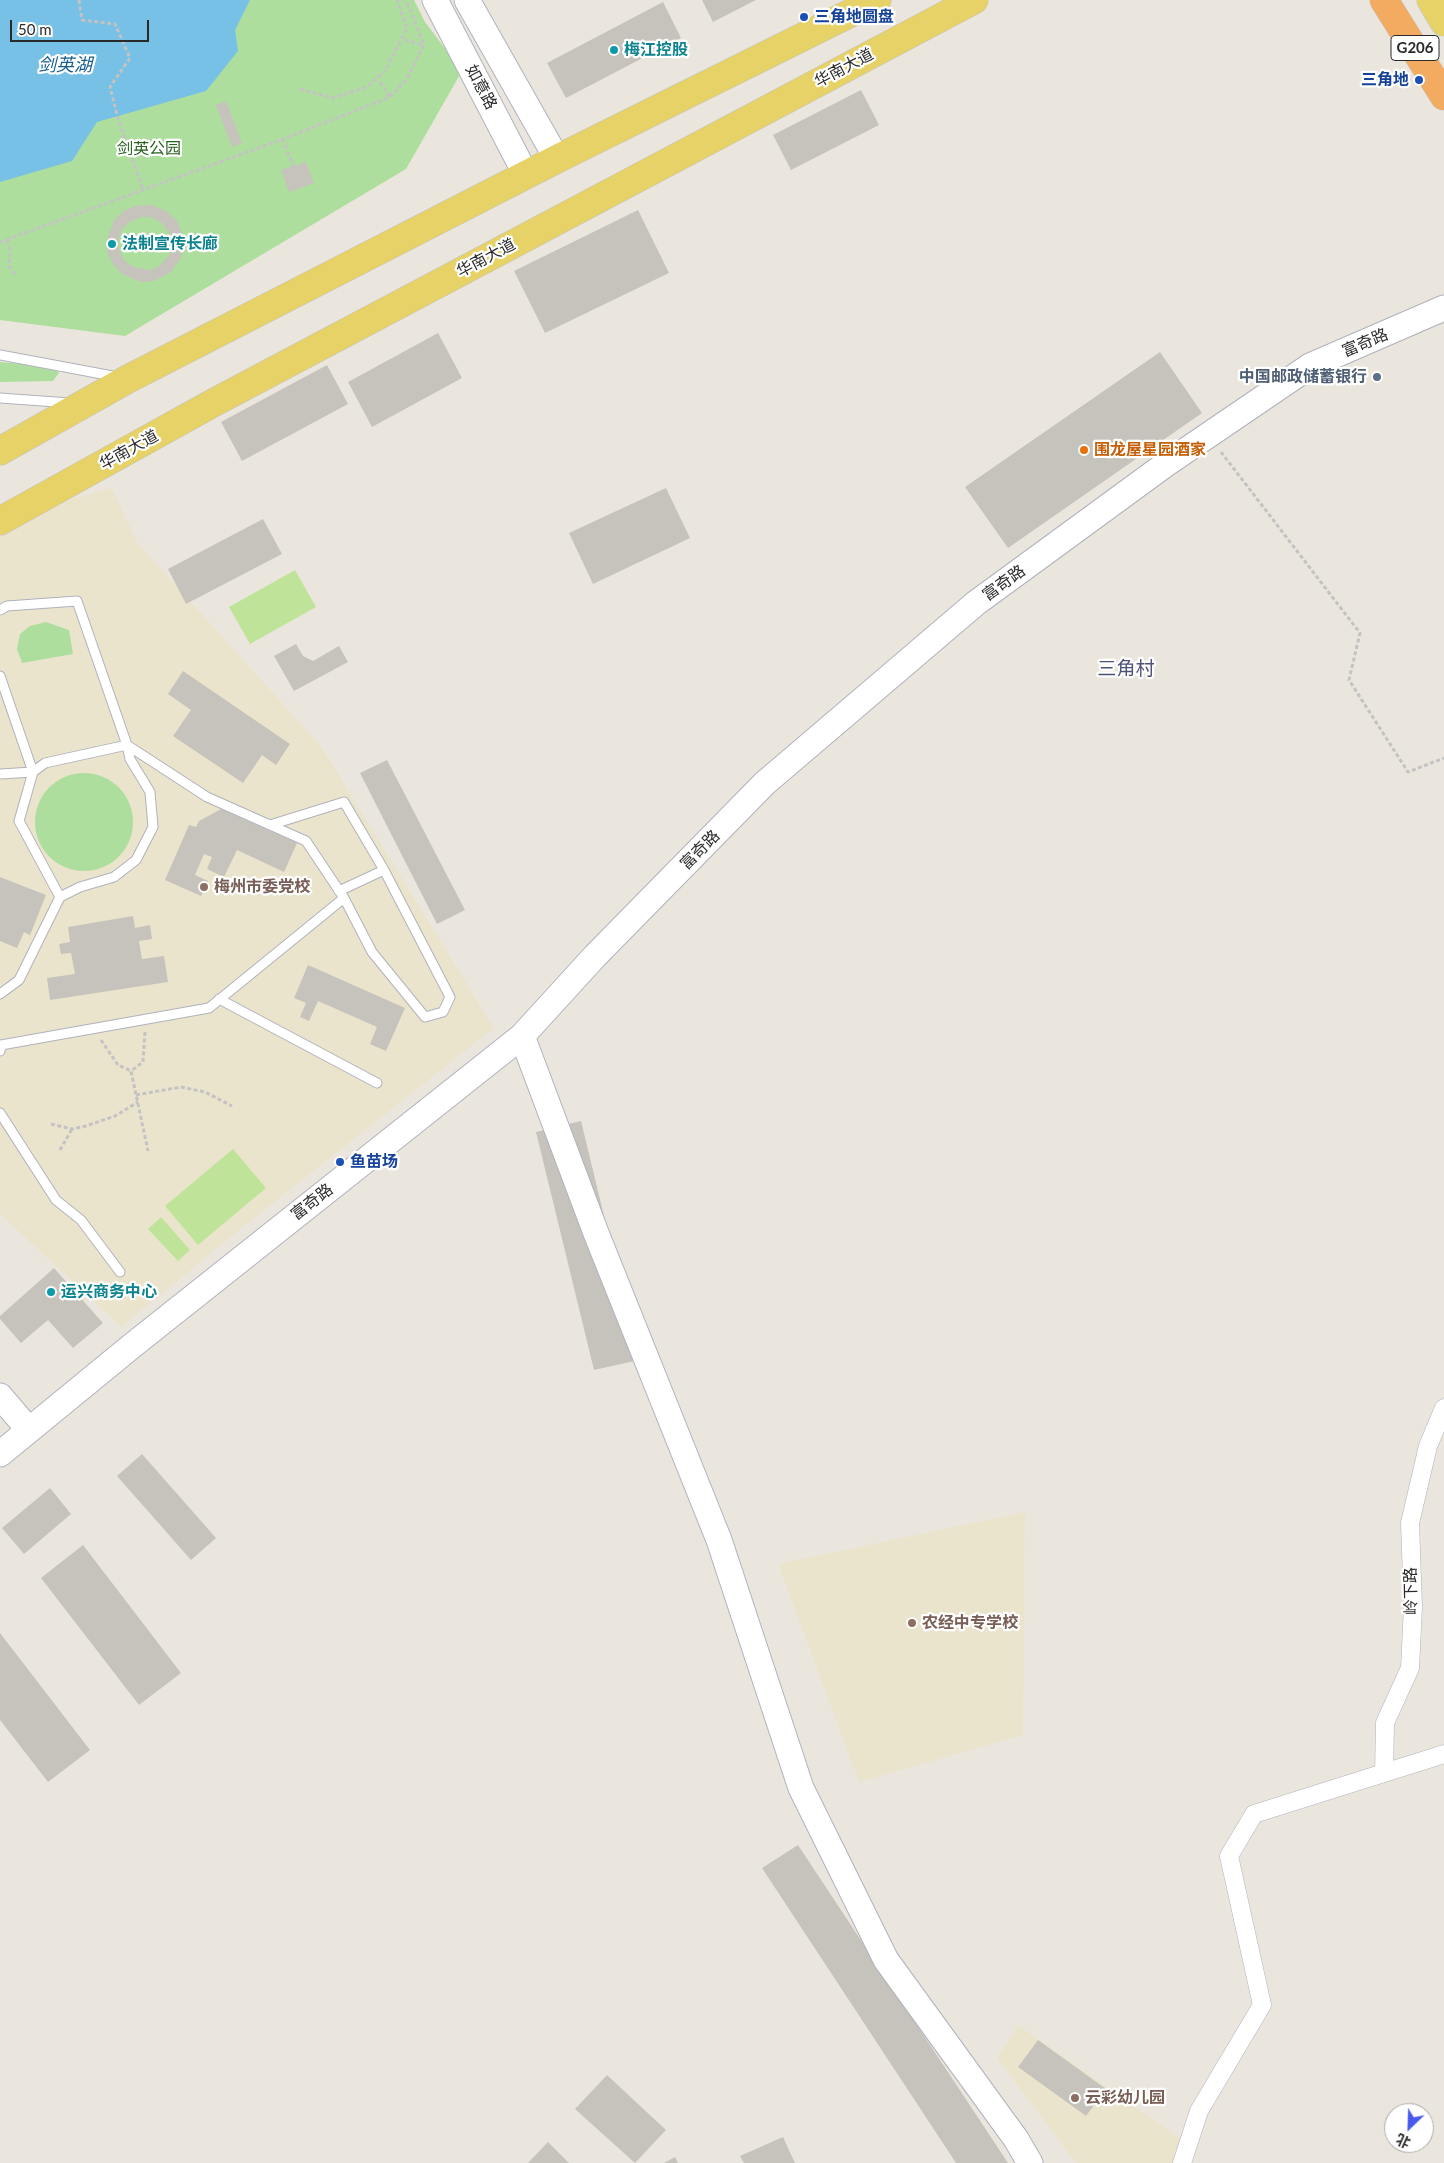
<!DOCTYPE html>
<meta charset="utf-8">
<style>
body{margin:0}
#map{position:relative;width:1444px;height:2163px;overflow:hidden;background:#ebe6dd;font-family:Lato,"Noto Sans SC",sans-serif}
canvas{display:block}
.north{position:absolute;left:1384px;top:2103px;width:50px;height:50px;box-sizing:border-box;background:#fff;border:1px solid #aaa;border-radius:50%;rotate:204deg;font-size:14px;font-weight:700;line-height:20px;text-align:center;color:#2a2a2a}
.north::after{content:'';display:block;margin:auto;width:18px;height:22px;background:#485aed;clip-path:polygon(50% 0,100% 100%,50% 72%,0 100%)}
.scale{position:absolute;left:10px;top:20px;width:139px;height:22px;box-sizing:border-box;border:2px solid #2a2a2a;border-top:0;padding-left:6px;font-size:15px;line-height:18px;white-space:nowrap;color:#2a2a2a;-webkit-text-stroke:4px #fff;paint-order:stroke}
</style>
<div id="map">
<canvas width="1444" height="2163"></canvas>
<div class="north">北</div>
<div class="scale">50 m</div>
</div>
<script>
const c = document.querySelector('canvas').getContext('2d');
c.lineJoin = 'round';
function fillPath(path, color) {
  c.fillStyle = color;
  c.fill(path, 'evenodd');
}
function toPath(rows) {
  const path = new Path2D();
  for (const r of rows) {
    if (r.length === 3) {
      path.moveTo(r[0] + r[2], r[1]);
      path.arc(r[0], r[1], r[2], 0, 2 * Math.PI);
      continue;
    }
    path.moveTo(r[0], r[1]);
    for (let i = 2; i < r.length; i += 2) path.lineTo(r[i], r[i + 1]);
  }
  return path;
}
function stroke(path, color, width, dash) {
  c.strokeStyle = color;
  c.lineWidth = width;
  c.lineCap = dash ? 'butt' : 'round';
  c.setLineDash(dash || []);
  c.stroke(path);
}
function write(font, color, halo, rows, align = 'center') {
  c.font = font + ' Lato,"Noto Sans SC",sans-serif';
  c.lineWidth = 4.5;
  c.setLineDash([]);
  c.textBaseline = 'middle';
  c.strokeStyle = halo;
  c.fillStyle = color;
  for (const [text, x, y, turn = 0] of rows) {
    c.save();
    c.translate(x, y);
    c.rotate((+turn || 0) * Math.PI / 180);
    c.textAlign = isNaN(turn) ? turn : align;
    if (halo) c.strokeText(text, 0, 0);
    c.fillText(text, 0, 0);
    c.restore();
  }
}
fillPath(toPath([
 [112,488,137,542,321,746,494,1028,237,1232,121,1327,0,1214,0,519],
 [1025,1512,1023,1735,859,1782,778,1564],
 [1018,2025,1181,2139,1173,2163,1076,2163,997,2058]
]), '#ebe4cd');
fillPath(toPath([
 [0,0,414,0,425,22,462,71,406,169,125,336,0,320],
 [0,362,53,367,59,373,53,381,0,382],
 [46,622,69,630,73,654,22,663,17,649,20,634,30,626],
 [84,822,49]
]), '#aede9d');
fillPath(toPath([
 [295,570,316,607,250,644,229,607],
 [233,1149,266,1188,198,1245,165,1206],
 [161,1217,190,1250,178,1261,148,1229]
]), '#bfe499');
fillPath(toPath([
 [0,0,250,0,235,30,238,51,206,91,97,122,72,161,0,182]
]), '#77c0e6');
fillPath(toPath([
 [702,0,756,0,713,22],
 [663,2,681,38,566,98,547,63],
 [861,90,879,125,791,170,773,135],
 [226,101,242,143,232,147,216,105],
 [306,162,314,183,289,192,281,170],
 [151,205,166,211,178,222,183,237,184,248,181,258,171,272,154,281,141,282,122,274,113,264,107,252,107,239,114,220,124,211,135,206],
 [141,217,150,217,162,223,172,238,169,256,159,266,151,270,133,267,123,259,119,250,118,241,122,229,129,222],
 [638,210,669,273,545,333,514,271],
 [438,333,462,378,372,427,348,382],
 [1160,352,1202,413,1008,548,965,487],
 [327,365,348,404,242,461,221,422],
 [666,488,690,538,593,584,569,533],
 [263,519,282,554,186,604,168,569],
 [296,644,303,656,313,661,339,646,348,662,294,691,274,656],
 [183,671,290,744,276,765,262,755,243,783,173,736,191,710,168,694],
 [387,760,465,910,437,924,360,773],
 [221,809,297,843,284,872,237,850,224,877,207,869,212,857,204,854,195,875,208,881,201,896,165,880,189,825,196,827,199,821],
 [0,877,46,895,30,935,24,932,17,948,0,941],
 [133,916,135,928,150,925,152,939,139,941,142,959,164,956,168,982,50,1000,47,978,75,974,71,953,61,954,59,944,70,942,68,927],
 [308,965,405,1008,386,1051,370,1044,377,1027,318,1001,309,1021,300,1017,306,1003,294,998],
 [581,1121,639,1360,594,1370,536,1132],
 [54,1268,103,1323,73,1348,48,1320,21,1343,0,1319,0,1316],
 [142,1454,216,1538,191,1560,117,1476],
 [50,1488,71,1514,24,1554,2,1528],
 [83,1545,181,1673,139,1705,41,1578],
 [0,1633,90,1750,48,1782,0,1720],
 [798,1845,1008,2163,956,2163,762,1868],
 [1038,2040,1106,2089,1086,2116,1018,2067],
 [607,2075,666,2130,635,2163,575,2109],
 [783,2137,795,2163,744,2163,740,2156],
 [548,2142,569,2163,528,2163],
 [675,2157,678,2163,664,2163]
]), '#c6c3bc');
const lane = toPath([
 [0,355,118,377],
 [0,398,70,403],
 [0,610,7,606,77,601,127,745,207,797,306,841,344,898,209,1008,1,1045,0,1051],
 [0,676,33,772,19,821,60,897,19,980,0,994],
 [0,774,33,772,45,763,127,745,130,759,150,792,153,827,136,860,114,877,80,887,60,897],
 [270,825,344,802,384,870,450,997,443,1012,425,1017,372,952,344,898],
 [339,891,384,870],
 [219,999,377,1083],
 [0,1113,56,1200,81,1220,120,1272]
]);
const street = toPath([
 [1384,1773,1385,1723,1410,1668,1413,1607,1410,1523,1428,1446,1444,1408],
 [1182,2163,1199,2111,1262,2005,1229,1856,1254,1814,1444,1754]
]);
const secondary = toPath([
 [435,0,526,175],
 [467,0,557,159],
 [522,1036,596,1233,719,1540,801,1788,886,1960,1016,2139,1030,2163],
 [0,1396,29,1430],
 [0,1454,133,1345,522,1036,595,956,765,783,976,603,1166,464,1310,366,1444,308]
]);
const primary = toPath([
 [1431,0,1444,22],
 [0,451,128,379,557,159,877,0],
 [0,521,213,403,974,0]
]);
const highway = toPath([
 [1384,0,1444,96]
]);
stroke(lane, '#b0b2bc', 11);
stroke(street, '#b0b2bc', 19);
stroke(secondary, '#b0b2bc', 27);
stroke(primary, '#c3c3c3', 29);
stroke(highway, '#c3c3c3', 29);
stroke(toPath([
 [79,0,82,20,115,24,130,58,110,87,119,122,143,189],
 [405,40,423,45],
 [380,82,390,97],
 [300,89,333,98,367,87,385,71,407,28,397,0],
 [283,139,293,166],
 [7,240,10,249,9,266,15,275],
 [0,242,283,139,390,97,406,80,424,45,406,0],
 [1221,452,1360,633,1349,680,1408,772,1444,758],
 [145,1032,143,1062,131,1071,148,1151],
 [101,1040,118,1065,131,1071],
 [136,1095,181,1087,205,1092,232,1106],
 [51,1124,72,1129,86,1126,115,1116,138,1102],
 [60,1150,72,1129]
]), '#c3c3c3', 3, [4, 2.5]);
stroke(lane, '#fff', 9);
stroke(street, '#fff', 18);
stroke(secondary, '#fff', 25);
stroke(primary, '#e6d266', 28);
stroke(highway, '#f2ab60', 28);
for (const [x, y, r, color] of [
 [804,17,5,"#1a4fb4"],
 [614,50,5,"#0f9aa8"],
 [1419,80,5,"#1a4fb4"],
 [112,244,5,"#0f9aa8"],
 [1377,377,5,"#5c6f8a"],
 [1084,450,5,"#e8710a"],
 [204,887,5,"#8d6e63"],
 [340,1162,5,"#1a4fb4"],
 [51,1292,5,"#0f9aa8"],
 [912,1623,5,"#8d6e63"],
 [1075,2098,5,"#8d6e63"]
]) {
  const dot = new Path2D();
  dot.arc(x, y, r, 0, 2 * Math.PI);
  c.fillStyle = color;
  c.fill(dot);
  stroke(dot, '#fff', 2);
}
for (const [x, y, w] of [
 [1415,48,48]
]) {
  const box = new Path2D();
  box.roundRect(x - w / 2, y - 12.5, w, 25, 4);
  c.fillStyle = '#fff';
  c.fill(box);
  stroke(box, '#2a2a2a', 1);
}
write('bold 15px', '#2a2a2a', null, [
 ["G206",1415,48]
]);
write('bold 16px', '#164399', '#fff', [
 ["三角地圆盘",814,17],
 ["三角地",1409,80,"right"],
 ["鱼苗场",350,1162]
], 'left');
write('bold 16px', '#0d838f', '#fff', [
 ["梅江控股",624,50],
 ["法制宣传长廊",122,244],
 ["运兴商务中心",61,1292]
], 'left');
write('16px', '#2a2a2a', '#fff', [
 ["华南大道",844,68,-28],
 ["如意路",481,87,62],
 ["华南大道",486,258,-28],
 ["富奇路",1365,343,-23],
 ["华南大道",129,450,-29],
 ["富奇路",1004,583,-36],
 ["富奇路",700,850,-45],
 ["富奇路",312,1202,-38],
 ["岭下路",1411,1591,-91]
]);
write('16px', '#28621f', '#fff', [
 ["剑英公园",149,149]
]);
write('bold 16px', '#4e5e75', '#fff', [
 ["中国邮政储蓄银行",1367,377]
], 'right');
write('bold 16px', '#c56008', '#fff', [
 ["围龙屋星园酒家",1094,450]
], 'left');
write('bold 16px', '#785e54', '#fff', [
 ["梅州市委党校",214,887],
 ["农经中专学校",922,1623],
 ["云彩幼儿园",1085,2098]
], 'left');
write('italic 18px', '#175d91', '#fff', [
 ["剑英湖",65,65]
]);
write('19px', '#4d5277', '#fff', [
 ["三角村",1126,669]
]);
</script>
